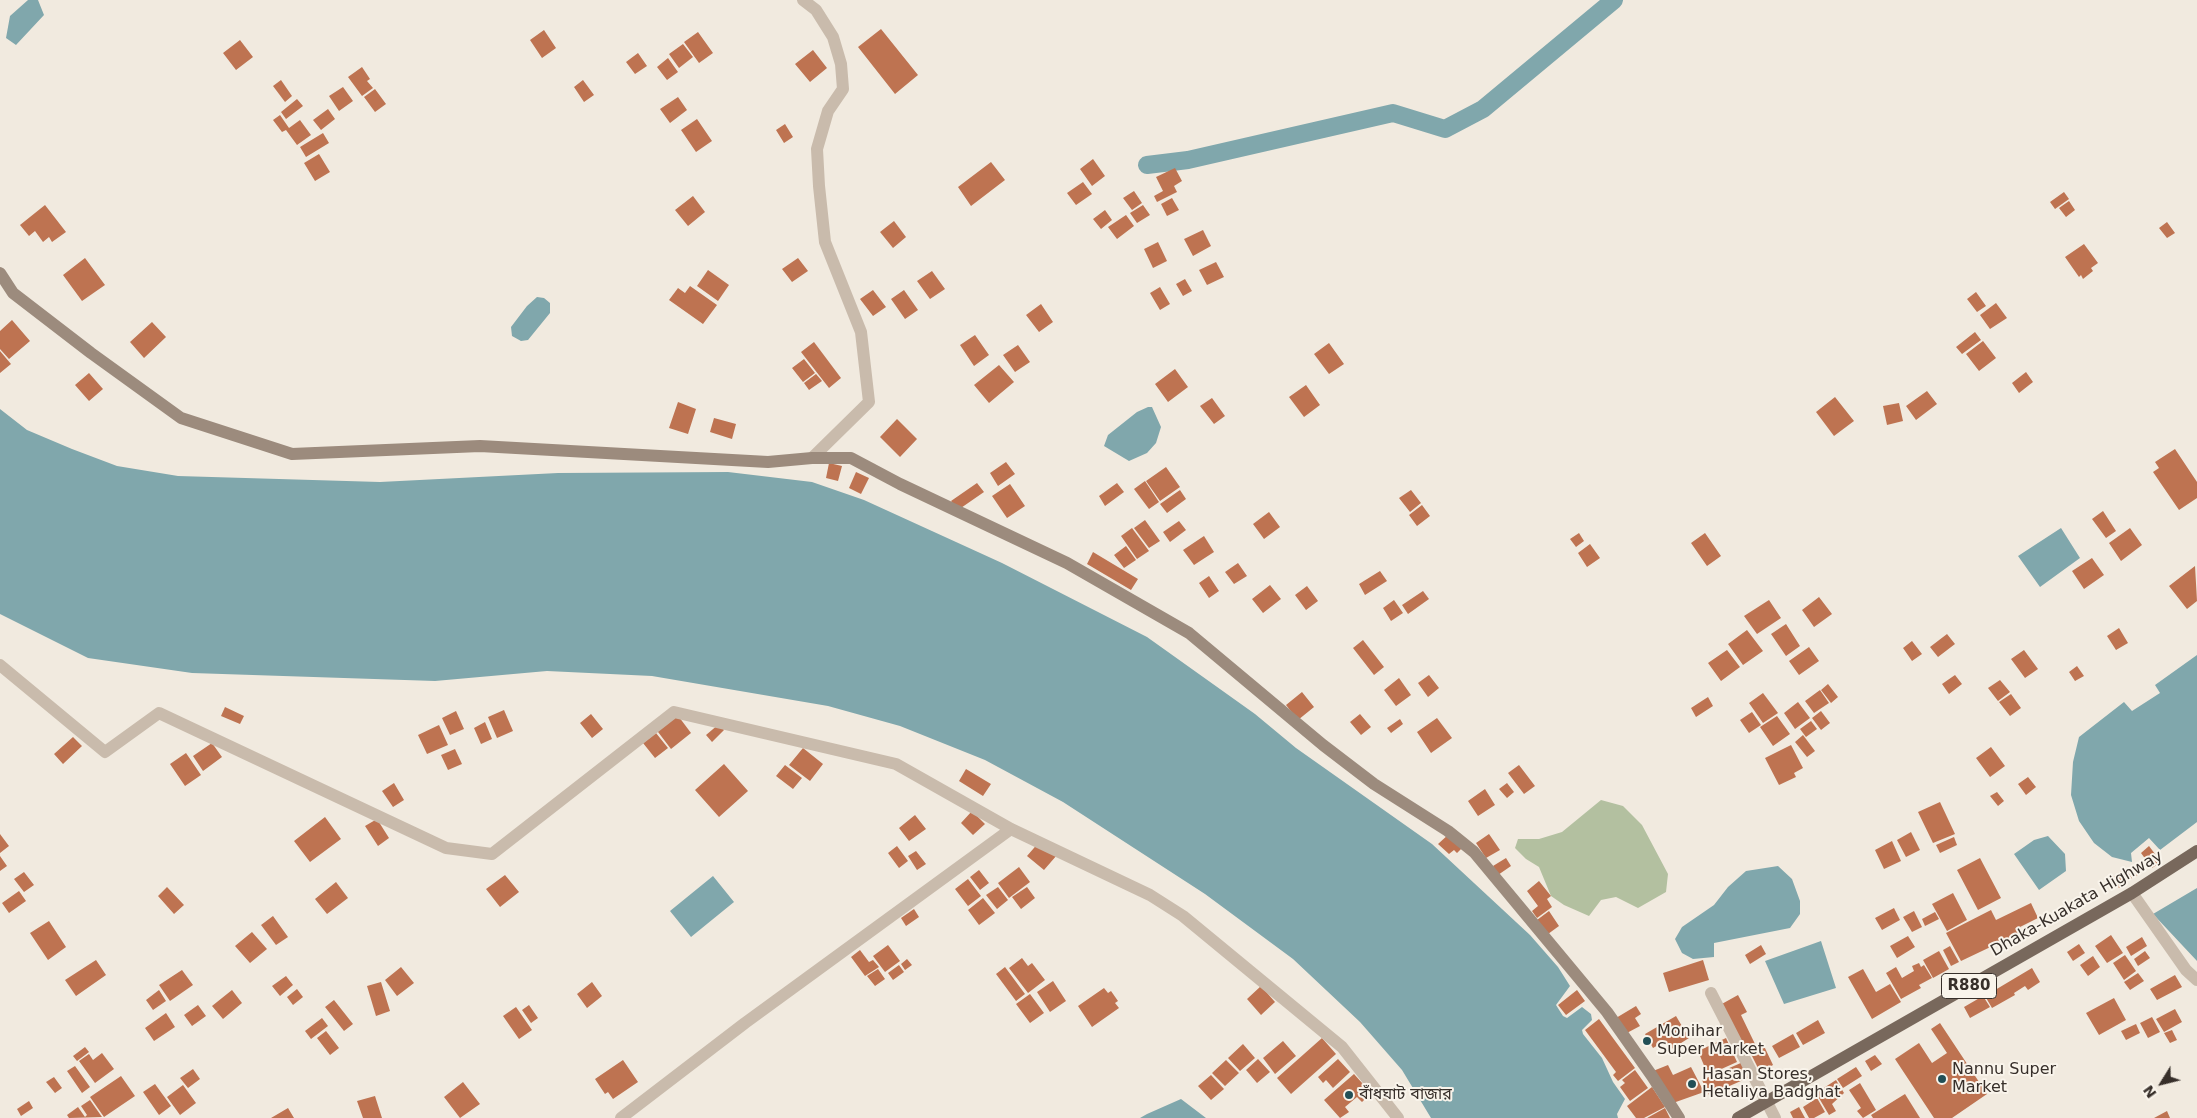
<!DOCTYPE html>
<meta charset="utf-8">
<style>
body{margin:0}
#map{position:relative;width:2197px;height:1118px;overflow:hidden;background:#f1eadf;font-family:"DejaVu Sans",sans-serif}
canvas{display:block}
.north{position:absolute;left:2137px;top:1058px;width:50px;height:50px;-webkit-text-stroke:4px #f9f4eb;paint-order:stroke;rotate:234deg;font-size:14px;font-weight:700;line-height:20px;text-align:center;color:#372f2a}
.north::after{content:'';display:block;margin:auto;width:18px;height:22px;background:#372f2a;clip-path:polygon(50% 0,100% 100%,50% 72%,0 100%)}
</style>
<div id="map">
<canvas width="2197" height="1118"></canvas>
<div class="north">N</div>
</div>
<script>
const c = document.querySelector('canvas').getContext('2d');
c.lineJoin = 'round';
function fillPath(path, color) {
  c.fillStyle = color;
  c.fill(path, 'evenodd');
}
function toPath(rows) {
  const path = new Path2D();
  for (const r of rows) {
    path.moveTo(r[0], r[1]);
    for (let i = 2; i < r.length; i += 2) path.lineTo(r[i], r[i + 1]);
  }
  return path;
}
function stroke(path, color, width, dash) {
  c.strokeStyle = color;
  c.lineWidth = width;
  c.lineCap = dash ? 'butt' : 'round';
  c.setLineDash(dash || []);
  c.stroke(path);
}
function write(font, color, halo, rows, align = 'center') {
  c.font = font + ' "DejaVu Sans","Noto Sans Bengali",sans-serif';
  c.lineWidth = 4;
  c.setLineDash([]);
  c.textBaseline = 'middle';
  c.strokeStyle = halo;
  c.fillStyle = color;
  for (const [text, x, y, turn = 0] of rows) {
    c.save();
    c.translate(x, y);
    c.rotate((+turn || 0) * Math.PI / 180);
    c.textAlign = isNaN(turn) ? turn : align;
    if (halo) c.strokeText(text, 0, 0);
    c.fillText(text, 0, 0);
    c.restore();
  }
}
fillPath(toPath([
 [1601,800,1623,806,1642,825,1668,874,1666,892,1638,908,1616,897,1601,900,1589,916,1564,905,1551,896,1539,867,1526,859,1515,848,1518,839,1539,839,1562,832]
]), '#b3c0a0');
fillPath(toPath([
 [28,0,38,0,44,15,16,45,6,38,10,16],
 [537,297,544,298,550,303,550,313,528,340,521,341,512,336,511,327,527,306],
 [1148,407,1152,407,1161,427,1156,443,1147,453,1129,461,1104,446,1108,435,1137,412],
 [0,409,27,430,72,449,117,466,178,476,380,482,558,473,728,472,812,482,864,500,1002,563,1147,637,1255,714,1296,748,1432,844,1530,935,1558,967,1570,986,1556,1005,1563,1016,1567,1018,1582,1007,1591,1014,1592,1020,1582,1030,1583,1034,1602,1058,1613,1082,1625,1099,1617,1114,1618,1118,1431,1118,1402,1070,1360,1022,1293,959,1205,894,1063,802,985,760,900,726,828,706,652,676,547,671,435,681,192,673,88,658,0,614],
 [2061,528,2080,558,2040,587,2018,556],
 [2197,655,2197,822,2160,850,2149,838,2131,853,2132,862,2112,857,2094,843,2079,821,2071,795,2073,762,2079,737,2124,702,2132,711,2160,693,2155,685],
 [2048,836,2065,854,2066,871,2039,890,2014,854,2034,840],
 [1778,866,1792,879,1800,901,1800,914,1790,928,1714,943,1714,957,1693,959,1682,953,1675,939,1682,927,1714,905,1728,887,1746,871],
 [713,876,734,902,691,937,670,911],
 [2197,888,2197,961,2153,914],
 [1821,941,1836,988,1784,1004,1765,961],
 [1181,1099,1206,1118,1140,1118,1147,1114]
]), '#80a7ac');
stroke(toPath([
 [1147,165,1188,160,1393,113,1445,129,1483,109,1614,0]
]), '#80a7ac', 18);
fillPath(toPath([
 [881,29,918,75,895,94,858,47],
 [544,30,556,48,542,58,530,40],
 [698,32,713,53,699,63,684,42],
 [240,40,253,57,236,70,223,53],
 [683,44,693,57,679,68,669,54],
 [813,50,827,68,810,82,795,64],
 [638,53,647,66,635,74,626,62],
 [668,58,678,72,667,80,657,67],
 [362,67,370,79,367,81,373,88,362,96,348,77],
 [281,80,292,96,285,102,273,86],
 [583,80,594,95,584,102,574,87],
 [343,87,353,101,339,111,329,96],
 [375,89,386,104,375,112,364,97],
 [678,97,687,110,670,123,660,109],
 [297,99,303,106,286,119,281,112],
 [328,109,335,119,321,130,313,120],
 [280,115,289,128,300,120,311,135,297,145,286,130,282,132,273,120],
 [697,119,712,141,696,152,681,130],
 [785,124,793,137,784,143,776,130],
 [323,133,329,143,306,157,300,147],
 [319,154,330,172,315,181,304,163],
 [1093,159,1105,176,1092,186,1080,169],
 [991,162,1005,180,971,206,958,187],
 [1175,168,1182,181,1174,186,1177,192,1157,202,1154,196,1163,191,1156,177],
 [1083,182,1092,194,1076,205,1067,193],
 [1134,191,1142,203,1132,210,1123,198],
 [2064,192,2069,199,2055,209,2050,202],
 [693,196,705,212,688,226,675,210],
 [1172,198,1179,210,1167,216,1161,204],
 [2069,201,2075,210,2066,217,2059,208],
 [45,205,66,232,52,242,49,237,43,242,35,231,29,236,20,225],
 [1143,205,1150,215,1137,223,1130,213],
 [1105,210,1112,220,1101,229,1093,219],
 [1126,215,1134,226,1117,239,1108,227],
 [894,221,906,237,893,248,880,232],
 [2167,222,2175,233,2167,238,2159,228],
 [1203,230,1211,246,1193,256,1184,239],
 [1158,242,1167,261,1153,268,1144,249],
 [2084,244,2098,263,2091,268,2093,271,2083,279,2081,275,2079,277,2065,257],
 [85,258,105,285,82,301,63,275],
 [798,258,808,271,792,282,782,269],
 [1216,262,1224,277,1207,285,1199,270],
 [708,270,729,285,718,301,697,286],
 [932,271,945,289,930,299,917,281],
 [1185,279,1192,291,1183,296,1176,284],
 [690,286,717,305,703,324,669,300,678,288,685,293],
 [1160,287,1170,304,1160,310,1150,293],
 [873,290,886,307,873,316,860,299],
 [904,290,918,310,905,319,891,299],
 [1976,292,1986,306,1977,312,1967,299],
 [1996,303,2007,318,1990,329,1980,315],
 [1041,304,1053,322,1039,332,1026,315],
 [12,320,30,341,9,359,0,349,0,331],
 [152,322,166,337,144,358,130,342],
 [1975,332,1981,340,1962,354,1956,347],
 [975,335,989,355,974,366,960,345],
 [1983,341,1996,358,1979,371,1966,354],
 [814,342,841,378,829,388,801,352],
 [1329,343,1344,364,1329,374,1314,354],
 [1018,345,1030,362,1015,372,1003,355],
 [0,351,11,364,0,373],
 [804,359,815,373,803,382,792,368],
 [999,365,1014,382,989,403,974,385],
 [1175,369,1188,387,1168,402,1155,384],
 [2026,372,2033,382,2019,393,2012,383],
 [89,373,103,389,89,401,75,385],
 [816,374,822,381,809,390,804,383],
 [1306,385,1320,405,1304,417,1289,397],
 [1927,391,1937,404,1916,420,1906,406],
 [1835,397,1854,421,1834,436,1816,412],
 [1212,398,1225,416,1214,424,1200,406],
 [678,402,696,409,688,434,669,428],
 [1899,403,1903,421,1887,425,1883,406],
 [714,418,736,424,732,439,710,432],
 [897,419,917,439,900,457,880,437],
 [2175,449,2197,482,2197,498,2179,510,2153,472,2159,468,2155,462],
 [1006,462,1015,474,998,486,990,473],
 [829,463,842,466,838,481,826,478],
 [1166,467,1180,487,1160,501,1146,481],
 [856,472,869,478,861,494,849,488],
 [1145,481,1159,502,1149,509,1134,489],
 [977,483,984,492,958,510,951,501],
 [1117,483,1124,492,1105,506,1099,496],
 [1010,484,1025,506,1007,518,992,496],
 [1180,490,1186,499,1167,513,1160,504],
 [1411,490,1421,503,1410,512,1399,498],
 [1422,505,1430,516,1417,526,1409,515],
 [2103,511,2116,531,2106,538,2092,519],
 [1269,512,1280,527,1264,539,1253,524],
 [1145,520,1160,541,1149,548,1134,528],
 [1179,521,1186,530,1170,542,1163,532],
 [1132,528,1149,551,1137,559,1121,536],
 [2130,528,2142,545,2121,561,2109,543],
 [1579,533,1584,541,1576,547,1570,539],
 [1705,533,1721,556,1707,566,1691,543],
 [1204,536,1214,552,1194,565,1183,550],
 [1590,544,1600,558,1587,567,1578,553],
 [1126,546,1136,560,1124,568,1114,555],
 [1093,552,1138,579,1131,590,1087,564],
 [2092,558,2104,575,2084,589,2072,571],
 [1238,563,1247,576,1234,584,1225,572],
 [2195,566,2197,601,2187,609,2169,586],
 [1380,571,1387,581,1365,595,1359,584],
 [1209,576,1219,591,1209,598,1199,583],
 [1270,585,1281,599,1263,613,1252,599],
 [1307,586,1318,601,1306,610,1295,595],
 [1423,591,1429,599,1408,614,1402,605],
 [1819,597,1832,614,1814,627,1802,610],
 [1394,600,1403,613,1391,621,1383,608],
 [1769,600,1781,618,1757,634,1744,616],
 [1786,624,1800,646,1786,656,1771,634],
 [2119,628,2128,643,2116,650,2107,636],
 [1747,630,1763,651,1743,665,1728,644],
 [1947,634,1955,644,1938,657,1930,647],
 [1363,640,1384,667,1374,675,1353,648],
 [1912,641,1922,654,1912,661,1903,648],
 [1809,647,1819,661,1799,675,1789,661],
 [1727,650,1740,667,1721,681,1708,663],
 [2024,650,2038,669,2025,678,2011,659],
 [2077,666,2084,676,2075,681,2069,672],
 [1429,675,1439,688,1428,697,1418,683],
 [1955,675,1962,684,1949,694,1942,684],
 [1399,678,1411,695,1396,706,1384,690],
 [2000,680,2010,692,1998,701,1988,688],
 [1828,684,1838,697,1831,703,1821,690],
 [1820,690,1829,703,1814,713,1805,701],
 [1302,692,1314,707,1298,720,1286,705],
 [1763,693,1778,713,1763,723,1749,703],
 [2011,694,2021,708,2010,716,1999,702],
 [1708,697,1713,706,1696,717,1691,708],
 [1798,702,1810,718,1795,729,1784,713],
 [225,707,244,716,240,724,221,716],
 [504,710,513,731,497,738,488,717],
 [456,711,464,729,450,735,442,718],
 [1821,711,1830,723,1821,730,1812,718],
 [1752,712,1761,725,1749,733,1740,720],
 [676,713,691,733,671,749,655,728],
 [591,714,603,729,592,738,580,723],
 [1360,714,1371,727,1361,735,1350,722],
 [1777,716,1790,734,1773,746,1760,727],
 [1437,718,1452,738,1431,753,1417,732],
 [1400,719,1403,724,1391,733,1387,728],
 [1811,721,1817,729,1806,737,1800,729],
 [485,722,492,739,481,744,474,728],
 [719,724,724,730,712,742,706,735],
 [439,725,448,745,427,754,418,735],
 [656,733,668,748,655,758,643,743],
 [1803,735,1815,751,1807,757,1795,742],
 [73,737,82,746,63,764,54,754],
 [212,743,222,757,203,771,193,756],
 [1791,745,1803,768,1794,773,1796,777,1779,785,1765,758],
 [1991,747,2005,766,1990,777,1976,758],
 [803,748,823,764,810,781,789,765],
 [455,749,462,764,448,770,441,755],
 [186,753,201,775,185,786,170,764],
 [724,764,748,791,719,817,695,790],
 [785,765,802,778,793,789,776,776],
 [1519,765,1535,786,1524,794,1508,773],
 [966,769,991,784,983,796,959,781],
 [2028,777,2036,787,2026,795,2018,784],
 [394,783,404,800,393,807,382,791],
 [1507,783,1514,792,1507,798,1499,789],
 [1485,789,1495,805,1478,816,1468,801],
 [1997,792,2004,801,1998,806,1990,796],
 [1940,802,1955,834,1933,843,1918,812],
 [972,811,985,824,973,835,961,823],
 [915,815,926,829,909,841,899,828],
 [325,817,341,839,310,862,294,841],
 [377,819,389,838,378,846,365,826],
 [1911,832,1920,850,1906,857,1897,840],
 [0,834,9,846,0,853],
 [1449,834,1462,848,1457,853,1454,850,1449,854,1438,844],
 [1489,834,1500,850,1486,858,1476,843],
 [1954,837,1957,845,1940,853,1936,845],
 [1040,841,1057,855,1044,870,1027,856],
 [1892,841,1901,861,1884,869,1875,850],
 [897,846,908,861,899,868,888,853],
 [2149,846,2161,862,2152,868,2141,853],
 [916,851,926,864,917,870,908,856],
 [0,856,7,866,0,871],
 [1506,858,1511,866,1498,875,1493,866],
 [1980,858,2001,898,1978,910,1957,870],
 [2137,865,2142,872,2135,877,2131,870],
 [1019,867,1030,882,1009,898,998,883],
 [2125,868,2132,878,2119,888,2112,878],
 [979,870,989,883,980,890,970,877],
 [24,872,34,885,24,892,14,879],
 [505,875,519,892,500,907,486,889],
 [968,879,981,896,968,906,955,889],
 [1539,881,1551,896,1547,899,1552,907,1537,918,1532,911,1538,906,1527,891],
 [336,882,348,898,327,914,315,899],
 [167,887,184,905,174,914,158,896],
 [998,887,1008,900,997,909,986,895],
 [1027,887,1035,898,1021,909,1012,897],
 [19,891,26,901,9,913,2,903],
 [1953,893,1967,920,1947,931,1932,904],
 [983,898,995,913,979,925,968,910],
 [2031,903,2038,918,2020,927,2022,932,1961,961,1946,933,1991,910,1996,920],
 [1894,908,1900,920,1882,930,1875,918],
 [914,909,919,917,906,926,901,918],
 [1549,911,1559,926,1548,934,1537,920],
 [1914,911,1922,927,1912,932,1903,917],
 [1935,912,1939,919,1925,926,1922,919],
 [273,916,288,937,276,945,261,925],
 [49,921,66,947,48,960,30,933],
 [252,932,267,949,250,963,235,946],
 [2111,935,2123,953,2107,963,2095,946],
 [1908,936,1915,947,1897,958,1890,946],
 [2142,937,2147,946,2131,956,2126,947],
 [2079,944,2085,953,2073,961,2067,952],
 [888,945,900,961,885,972,873,956],
 [1761,945,1766,954,1750,964,1745,955],
 [1950,946,1959,962,1951,966,1943,950],
 [860,950,869,962,873,960,879,967,865,976,851,957],
 [1939,951,1949,969,1933,978,1923,960],
 [2145,951,2150,958,2138,966,2134,959],
 [2125,955,2136,971,2124,980,2113,963],
 [2093,956,2100,967,2088,976,2080,965],
 [1022,958,1028,966,1032,963,1045,980,1028,993,1009,968],
 [907,959,912,965,905,970,901,964],
 [96,960,106,975,76,996,65,980],
 [1703,960,1709,980,1669,992,1663,973],
 [1919,963,1921,967,1924,965,1932,978,1919,985,1921,988,1901,999,1886,973,1896,967,1902,978,1914,971,1912,966],
 [899,965,904,972,893,980,888,973],
 [401,967,414,983,397,996,385,980],
 [1005,967,1025,994,1016,1001,996,974],
 [2032,968,2040,982,2028,990,2025,986,2014,993,2015,995,1992,1008,1985,996],
 [878,969,885,979,875,986,867,976],
 [1863,969,1876,992,1890,984,1901,1002,1872,1019,1848,977],
 [182,970,193,985,170,1001,159,985],
 [2138,973,2144,981,2130,990,2124,982],
 [2175,975,2182,987,2157,1000,2150,989],
 [286,976,293,985,280,996,272,986],
 [1053,981,1066,1001,1050,1012,1037,992],
 [381,982,390,1011,376,1016,367,986],
 [592,982,602,996,587,1008,577,994],
 [1261,986,1275,1002,1261,1015,1247,999],
 [1104,988,1108,993,1111,991,1118,1001,1115,1003,1119,1008,1092,1027,1078,1006],
 [297,989,303,997,293,1005,287,997],
 [159,990,166,1001,153,1010,146,1000],
 [232,990,242,1003,223,1019,212,1006],
 [1577,990,1585,1001,1566,1015,1558,1005],
 [1030,994,1044,1013,1030,1023,1016,1004],
 [1738,995,1747,1012,1741,1015,1755,1044,1743,1050,1720,1005],
 [1983,996,1990,1007,1970,1018,1964,1007],
 [2114,998,2126,1020,2099,1035,2086,1013],
 [334,1000,353,1024,344,1031,325,1007],
 [198,1005,206,1016,192,1026,184,1015],
 [529,1005,538,1018,531,1023,522,1010],
 [1636,1006,1641,1014,1635,1018,1640,1026,1625,1034,1616,1018],
 [516,1007,532,1030,519,1039,503,1016],
 [2175,1009,2182,1022,2164,1032,2156,1019],
 [166,1013,175,1027,154,1041,145,1028],
 [1676,1016,1689,1038,1670,1050,1665,1041,1653,1048,1645,1034],
 [2152,1017,2160,1032,2148,1038,2140,1023],
 [322,1018,328,1026,311,1039,305,1031],
 [1599,1019,1635,1068,1618,1081,1613,1075,1616,1072,1585,1030],
 [1818,1020,1825,1033,1803,1045,1796,1033],
 [1940,1023,1987,1094,1952,1118,1934,1118,1895,1059,1919,1043,1932,1063,1947,1053,1931,1029],
 [2136,1024,2140,1033,2126,1040,2121,1031],
 [2172,1030,2177,1040,2170,1043,2164,1033],
 [326,1031,339,1048,330,1055,317,1038],
 [1793,1034,1800,1047,1779,1058,1772,1046],
 [1322,1038,1336,1054,1291,1094,1277,1078],
 [1726,1038,1737,1062,1708,1075,1698,1051],
 [1283,1041,1296,1056,1275,1074,1263,1058],
 [1243,1044,1255,1058,1240,1071,1228,1058],
 [1764,1046,1773,1065,1760,1072,1750,1052],
 [85,1047,89,1052,77,1061,73,1056],
 [102,1053,114,1069,95,1083,79,1061,89,1054,93,1060],
 [1875,1055,1882,1064,1871,1071,1865,1061],
 [1258,1059,1270,1072,1257,1083,1246,1070],
 [1338,1059,1350,1072,1333,1088,1326,1080,1323,1083,1318,1077],
 [623,1060,638,1082,613,1099,608,1092,605,1094,595,1079],
 [1226,1060,1239,1073,1225,1086,1212,1073],
 [1743,1062,1750,1077,1709,1095,1702,1080],
 [1668,1065,1673,1075,1691,1067,1704,1092,1673,1103,1653,1071],
 [75,1066,90,1087,82,1093,67,1071],
 [1856,1067,1862,1076,1843,1088,1837,1079],
 [193,1069,200,1079,188,1088,180,1078],
 [1635,1070,1648,1088,1630,1101,1620,1087,1625,1083,1622,1080],
 [1354,1074,1371,1093,1362,1102,1357,1097,1345,1107,1349,1112,1340,1118,1324,1100],
 [1211,1075,1224,1089,1211,1100,1198,1086],
 [121,1076,135,1096,104,1117,90,1097],
 [54,1077,62,1088,55,1093,46,1082],
 [1836,1080,1844,1093,1832,1104,1836,1111,1829,1115,1816,1093],
 [463,1082,480,1104,460,1118,444,1097],
 [1860,1083,1876,1110,1863,1118,1857,1111,1861,1108,1849,1090],
 [155,1084,171,1106,159,1115,143,1092],
 [183,1085,196,1103,180,1115,167,1097],
 [1652,1087,1665,1107,1644,1118,1636,1118,1627,1106],
 [1905,1094,1920,1118,1873,1118,1871,1115],
 [375,1096,382,1118,363,1118,357,1101],
 [1817,1098,1825,1112,1814,1118,1809,1118,1803,1107],
 [90,1100,102,1117,69,1118,67,1115,78,1107,85,1117,87,1115,81,1106],
 [29,1101,33,1108,21,1116,17,1109],
 [1799,1107,1805,1118,1793,1118,1790,1112],
 [288,1108,294,1118,271,1118],
 [1665,1108,1670,1118,1647,1118],
 [2167,1111,2170,1118,2154,1118]
]), '#be7351');
stroke(toPath([
 [803,0,816,10,833,37,841,64,843,89,828,111,817,149,819,186,825,242,861,332,869,402,812,458],
 [0,665,105,752,159,713,446,848,492,854,674,712,896,764,1011,829,1150,895,1183,916,1342,1047,1398,1118],
 [2132,893,2186,970,2197,980],
 [1711,993,1775,1118],
 [621,1118,745,1023,1011,829]
]), '#c9bbac', 12);
stroke(toPath([
 [0,273,13,293,91,353,181,418,292,454,480,446,768,462,812,458,851,458,900,484,1067,563,1189,633,1323,745,1374,784,1448,831,1474,852,1607,1012,1652,1076,1679,1118]
]), '#9c8b7d', 12);
stroke(toPath([
 [1738,1118,2132,893,2197,851]
]), '#78685c', 12);
for (const [x, y, r, color] of [
 [1647,1041,5,"#224f56"],
 [1942,1079,5,"#224f56"],
 [1692,1084,5,"#224f56"],
 [1349,1095,5,"#224f56"]
]) {
  const dot = new Path2D();
  dot.arc(x, y, r, 0, 2 * Math.PI);
  c.fillStyle = color;
  c.fill(dot);
  stroke(dot, '#f9f4eb', 2);
}
for (const [x, y, w] of [
 [1969,986,55]
]) {
  const box = new Path2D();
  box.roundRect(x - w / 2, y - 12.5, w, 25, 4);
  c.fillStyle = '#f9f4eb';
  c.fill(box);
  stroke(box, '#372f2a', 1);
}
write('bold 15px', '#372f2a', null, [
 ["R880",1969,986]
]);
write('16px', '#372f2a', '#f9f4eb', [
 ["Dhaka-Kuakata Highway",2077,904,-30]
]);
write('16px', '#372f2a', '#f9f4eb', [
 ["Monihar",1657,1032],
 ["Super Market",1657,1050],
 ["Nannu Super",1952,1070],
 ["Market",1952,1088],
 ["Hasan Stores,",1702,1075],
 ["Hetaliya Badghat",1702,1093],
 ["বাঁধঘাট বাজার",1359,1095]
], 'left');
</script>
